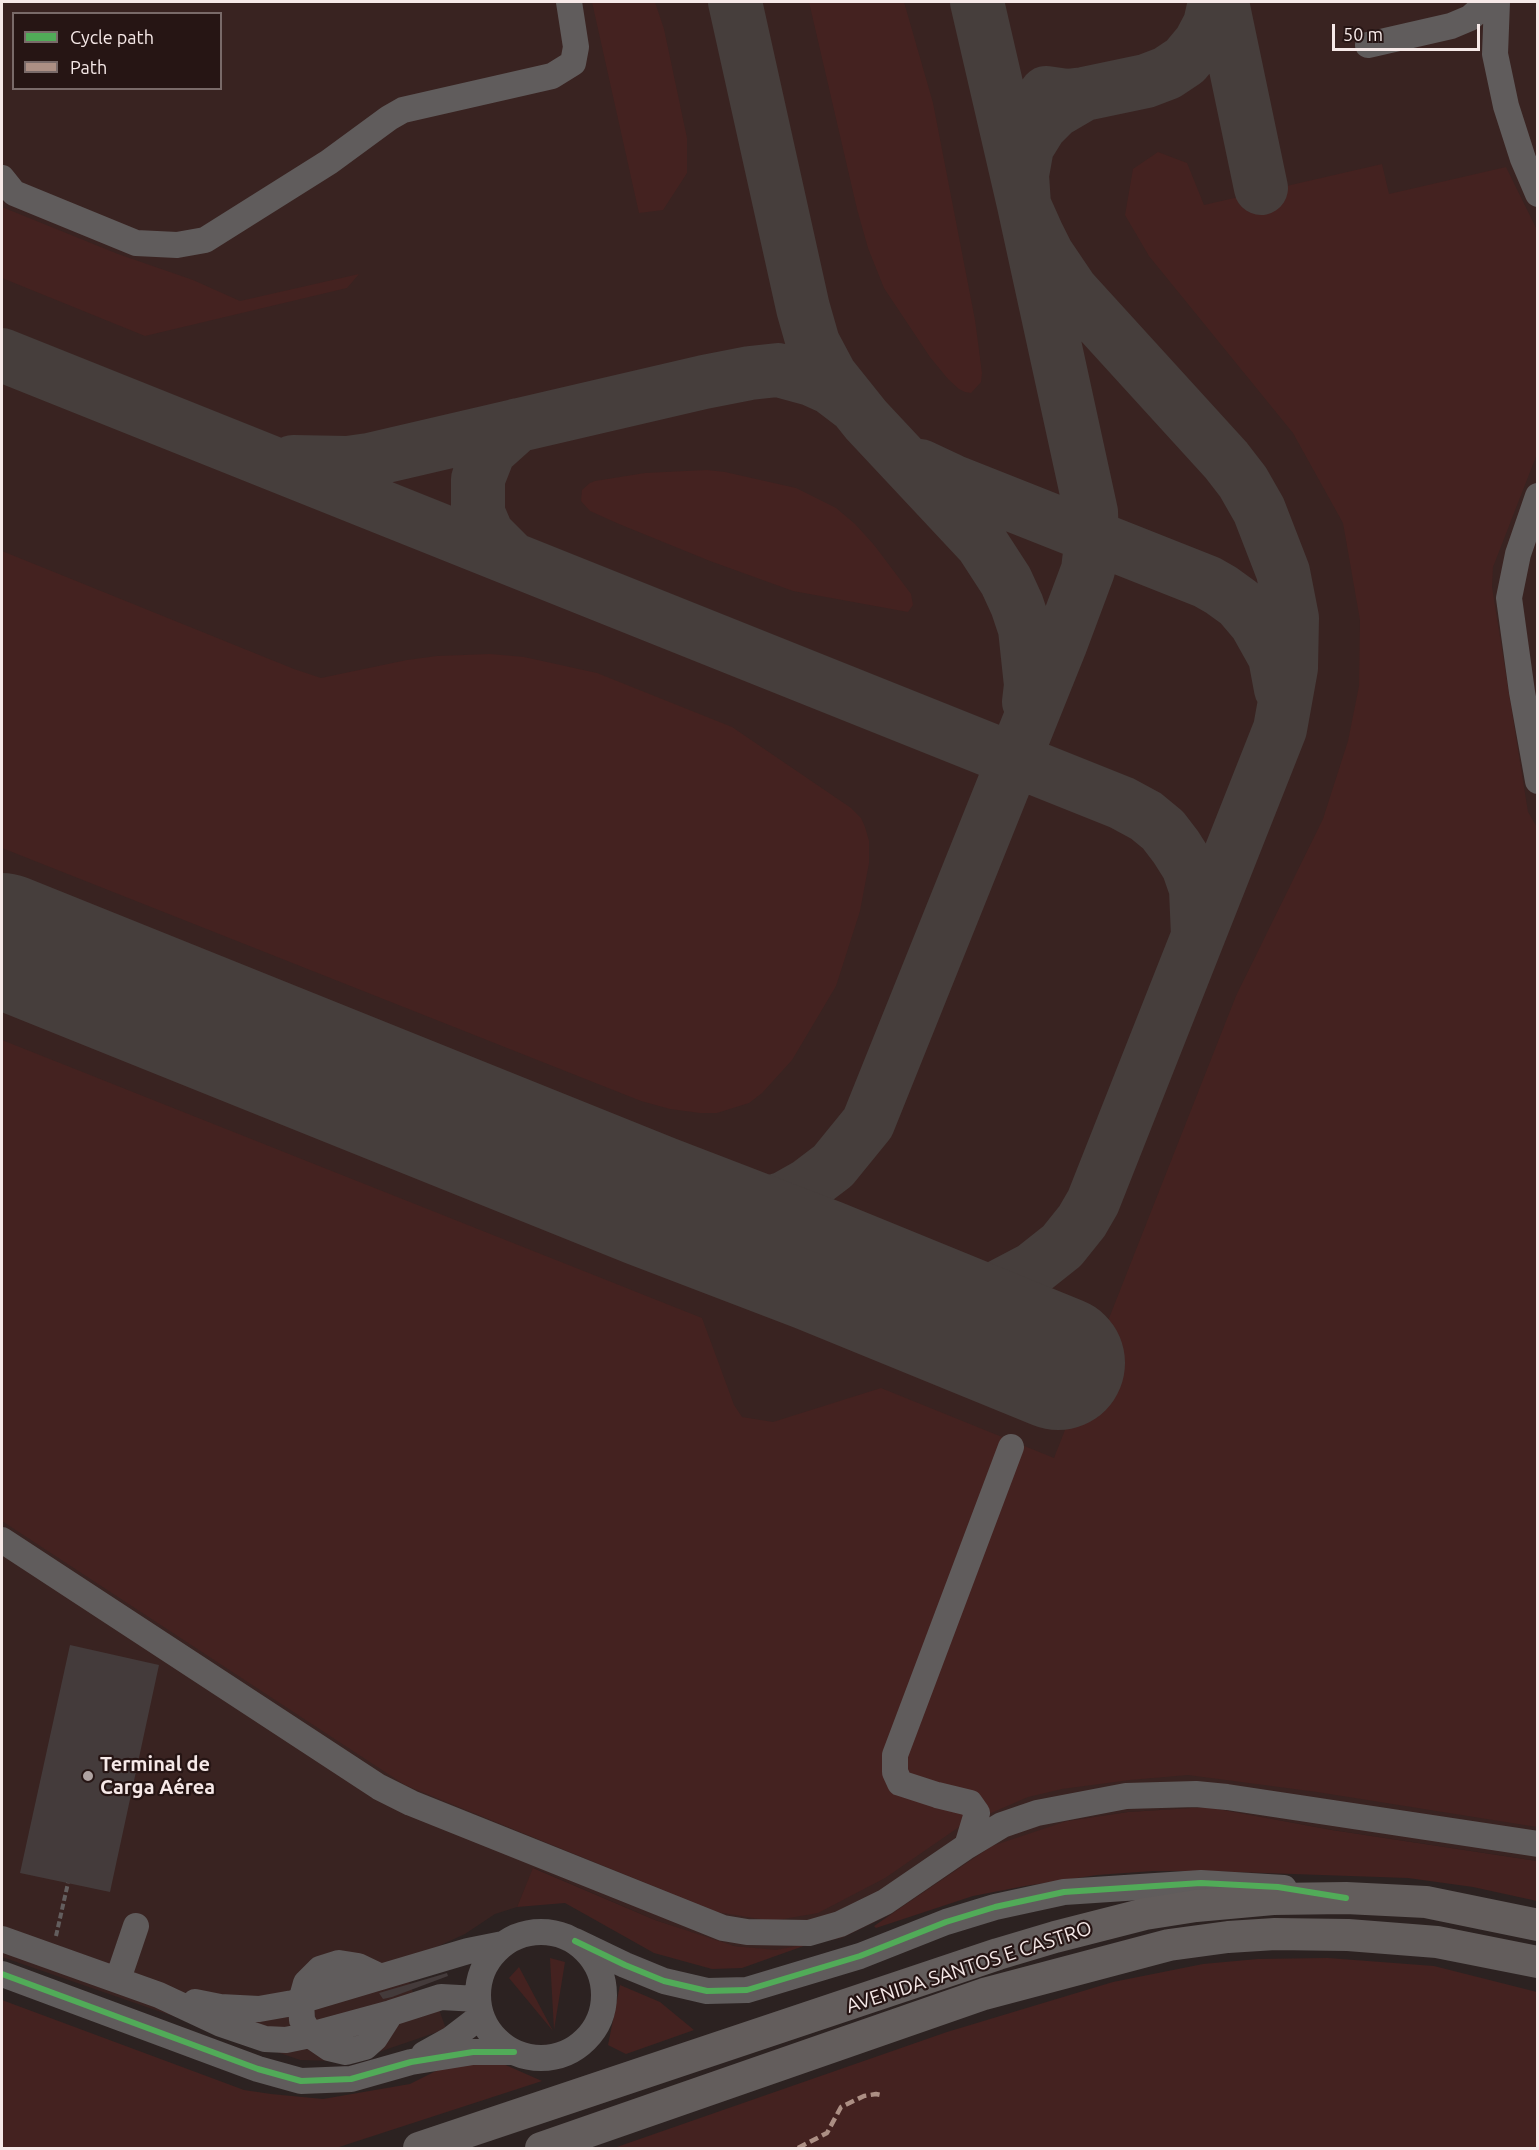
<!DOCTYPE html>
<meta charset="utf-8">
<style>
body{margin:0}
#map{position:relative;width:1539px;height:2150px;overflow:hidden;background:#2c2221;font-family:Ubuntu,sans-serif}
canvas{display:block}
.frame{position:absolute;inset:0;border:3px solid #f6e9e8;pointer-events:none}
.legend{position:absolute;left:12px;top:12px;width:210px;height:78px;box-sizing:border-box;background:#261514;border:2px solid #796a69;margin:0;padding:8px 10px;list-style:none;font-size:18px;color:#f6e9e8}
.legend li{display:flex;align-items:center;gap:12px;height:30px}
.legend b{width:30px;border:2px solid #796a69}
.scale{position:absolute;left:1332px;top:24px;width:148px;height:27px;box-sizing:border-box;border:3px solid #f6e9e8;border-top:0;padding-left:8px;font-size:18px;line-height:21px;white-space:nowrap;color:#f6e9e8;-webkit-text-stroke:4px #261514;paint-order:stroke}
</style>
<div id="map">
<canvas width="1539" height="2150"></canvas>
<div class="frame"></div>
<ul class="legend">
<li><b style="height:8px;background:#51ab58"></b>Cycle path</li>
<li><b style="height:8px;background:#ac8f84"></b>Path</li>
</ul>
<div class="scale">50 m</div>
</div>
<script>
const c = document.querySelector('canvas').getContext('2d');
c.lineJoin = 'round';
function fillPath(path, color) {
  c.fillStyle = color;
  c.fill(path, 'evenodd');
}
function toPath(rows) {
  const path = new Path2D();
  for (const r of rows) {
    if (r.length === 3) {
      path.moveTo(r[0] + r[2], r[1]);
      path.arc(r[0], r[1], r[2], 0, 2 * Math.PI);
      continue;
    }
    path.moveTo(r[0], r[1]);
    for (let i = 2; i < r.length; i += 2) path.lineTo(r[i], r[i + 1]);
  }
  return path;
}
function stroke(path, color, width, dash) {
  c.strokeStyle = color;
  c.lineWidth = width;
  c.lineCap = dash ? 'butt' : 'round';
  c.setLineDash(dash || []);
  c.stroke(path);
}
function write(font, color, halo, rows, align = 'center') {
  c.font = font + ' Ubuntu,sans-serif';
  c.lineWidth = 4.5;
  c.setLineDash([]);
  c.textBaseline = 'middle';
  c.strokeStyle = halo;
  c.fillStyle = color;
  for (const [text, x, y, turn = 0] of rows) {
    c.save();
    c.translate(x, y);
    c.rotate((+turn || 0) * Math.PI / 180);
    c.textAlign = isNaN(turn) ? turn : align;
    if (halo) c.strokeText(text, 0, 0);
    c.fillText(text, 0, 0);
    c.restore();
  }
}
fillPath(toPath([
 [2,2,1537,2,1537,1861,1332,1830,1207,1807,1128,1812,1067,1821,898,1911,842,1938,775,1951,727,1945,655,1920,534,1868,517,1907,495,1914,465,1934,404,1962,420,2017,439,2009,446,2029,379,2052,336,2061,300,2060,2,1957],
 [14,14,220,14,220,88,14,88]
]), '#392321');
fillPath(toPath([
 [592,2,655,2,664,29,687,138,687,173,663,210,639,213],
 [809,2,904,2,933,103,975,320,982,373,981,382,971,393,965,392,959,389,948,379,930,357,884,288,868,248,857,209],
 [1158,152,1187,163,1204,205,1382,164,1389,194,1506,167,1538,232,1537,454,1493,567,1492,587,1528,812,1538,829,1537,1827,1317,1792,1188,1775,1130,1780,1062,1789,1028,1797,959,1827,885,1878,818,1913,772,1921,717,1912,405,1785,2,1521,2,1040,702,1318,734,1405,742,1417,773,1422,881,1388,1054,1458,1236,996,1323,819,1348,741,1359,686,1360,620,1343,523,1293,433,1149,256,1125,215,1133,169],
 [2,207,118,254,193,280,240,301,359,274,347,288,145,336,2,278],
 [707,470,725,472,796,488,836,508,855,524,874,545,911,594,913,605,908,612,793,591,710,561,619,524,590,511,581,501,582,490,590,483,595,481,645,473],
 [2,551,294,669,321,678,407,660,437,656,490,654,524,657,597,673,732,727,851,808,861,818,865,827,869,841,869,863,860,911,836,986,792,1060,762,1093,749,1103,717,1113,700,1113,670,1109,641,1101,2,848],
 [1207,1807,1332,1830,1537,1861,1537,1901,1473,1887,1408,1878,1206,1871,1153,1871,1097,1875,1025,1886,973,1896,876,1928,874,1926,992,1846,1067,1821,1128,1812],
 [533,1868,655,1920,734,1946,776,1950,812,1943,742,1968,712,1969,654,1953,565,1903,517,1907],
 [550,1958,565,1962,554,2030],
 [1328,1958,1434,1966,1537,1992,1537,2148,614,2148,947,2032,1113,1982,1203,1964,1258,1959],
 [519,1967,553,2031,509,1978],
 [620,1985,660,2002,694,2030,626,2054,608,2045],
 [2,2000,244,2090,271,2094,323,2099,410,2084,448,2065,501,2063,542,2081,336,2148,2,2148]
]), '#442220');
stroke(toPath([
 [735,2,803,308,813,343,830,375,866,420,982,544,1006,581,1017,605,1025,629,1031,685,1029,702],
 [1222,2,1261,188],
 [1046,93,1067,96,1084,94,1146,81,1167,73,1185,61,1200,43,1210,24,1215,2],
 [2,355,1122,803,1146,816,1163,830,1176,847,1188,866,1196,889,1198,936],
 [293,462,348,463,369,460,704,382,750,373,778,370,811,379,831,388,852,404],
 [920,466,952,481,1207,582,1221,590,1239,603,1256,623,1275,657,1281,689],
 [510,557,487,534,478,513,478,479,489,451,518,425],
 [651,1201,687,1210,721,1211,752,1208,785,1198,808,1185,833,1166,868,1123,1060,645,1088,570,1092,536,1091,512,1024,205,1022,175,1027,147,1040,126,1055,111,1084,94],
 [889,1294,933,1299,960,1297,995,1289,1033,1269,1062,1246,1082,1221,1093,1202,1280,729,1291,668,1292,618,1283,572,1259,510,1243,482,1226,460,1072,291,1047,254,1037,234,1024,205,977,2]
]), '#463e3c', 54);
stroke(toPath([
 [2,940,651,1201,818,1265,1058,1363]
]), '#463e3c', 134);
fillPath(toPath([
 [70,1645,159,1665,110,1892,20,1873],
 [447,1973,448,1976,392,1997,383,1999,379,1993]
]), '#443b3b');
stroke(toPath([
 [56,1936,68,1883]
]), '#635e5e', 4, [6, 3]);
stroke(toPath([
 [1497,2,1495,54,1506,106,1523,159,1538,194],
 [1368,45,1451,26,1470,18,1488,2],
 [2,178,14,193,136,243,177,245,205,240,329,162,389,118,403,110,552,76,573,63,576,47,569,2],
 [1538,496,1518,554,1509,598,1522,692,1538,781],
 [2,1540,379,1787,411,1803,723,1928,747,1932,809,1933,840,1924,885,1902,967,1846,1002,1825,1037,1813,1126,1796,1196,1794,1227,1797,1538,1844],
 [967,1846,977,1813,970,1803,937,1795,900,1783,895,1772,895,1755,1011,1447],
 [541,1995,63],
 [2,1939,159,1995,221,2024,265,2039,286,2040,310,2035,391,2013,441,1997,478,1999],
 [575,1941,625,1965,664,1981,707,1991,747,1990,860,1956,946,1922,995,1907,1064,1892,1201,1883,1284,1888],
 [2,1974,258,2069,301,2081,351,2079,411,2062,473,2052,514,2052],
 [381,1977,358,1966,339,1963,320,1969,306,1983,301,2001,302,2020,310,2035,329,2048,346,2052,365,2047,375,2038,391,2013],
 [118,1979,136,1926],
 [195,2002,220,2007,259,2009,293,2003,468,1951,503,1944],
 [424,2054,451,2039,481,2016]
]), '#605c5c', 26);
stroke(toPath([
 [419,2148,998,1954,1055,1937,1145,1914,1196,1906,1273,1899,1346,1898,1426,1902,1538,1925],
 [541,2148,984,1994,1169,1945,1228,1937,1275,1934,1348,1935,1437,1942,1538,1962]
]), '#635d5c', 32);
stroke(toPath([
 [798,2148,827,2133,841,2107,864,2096,876,2094,881,2095]
]), '#ac8f84', 4.5, [9, 4.5]);
stroke(toPath([
 [575,1941,625,1965,664,1981,707,1991,747,1990,860,1956,946,1922,995,1907,1064,1892,1201,1883,1278,1887,1346,1898],
 [2,1974,258,2069,301,2081,351,2079,411,2062,473,2052,514,2052]
]), '#51ab58', 6);
for (const [x, y, r, color] of [
 [88,1776,6,"#afa3a2"]
]) {
  const dot = new Path2D();
  dot.arc(x, y, r, 0, 2 * Math.PI);
  c.fillStyle = color;
  c.fill(dot);
  stroke(dot, '#261514', 2);
}
write('bold 20px', '#f6e9e8', '#261514', [
 ["Terminal de",100,1764],
 ["Carga Aérea",100,1787]
], 'left');
write('20px', '#f6e9e8', '#261514', [
 ["AVENIDA SANTOS E CASTRO",969,1967,-18]
]);
</script>
